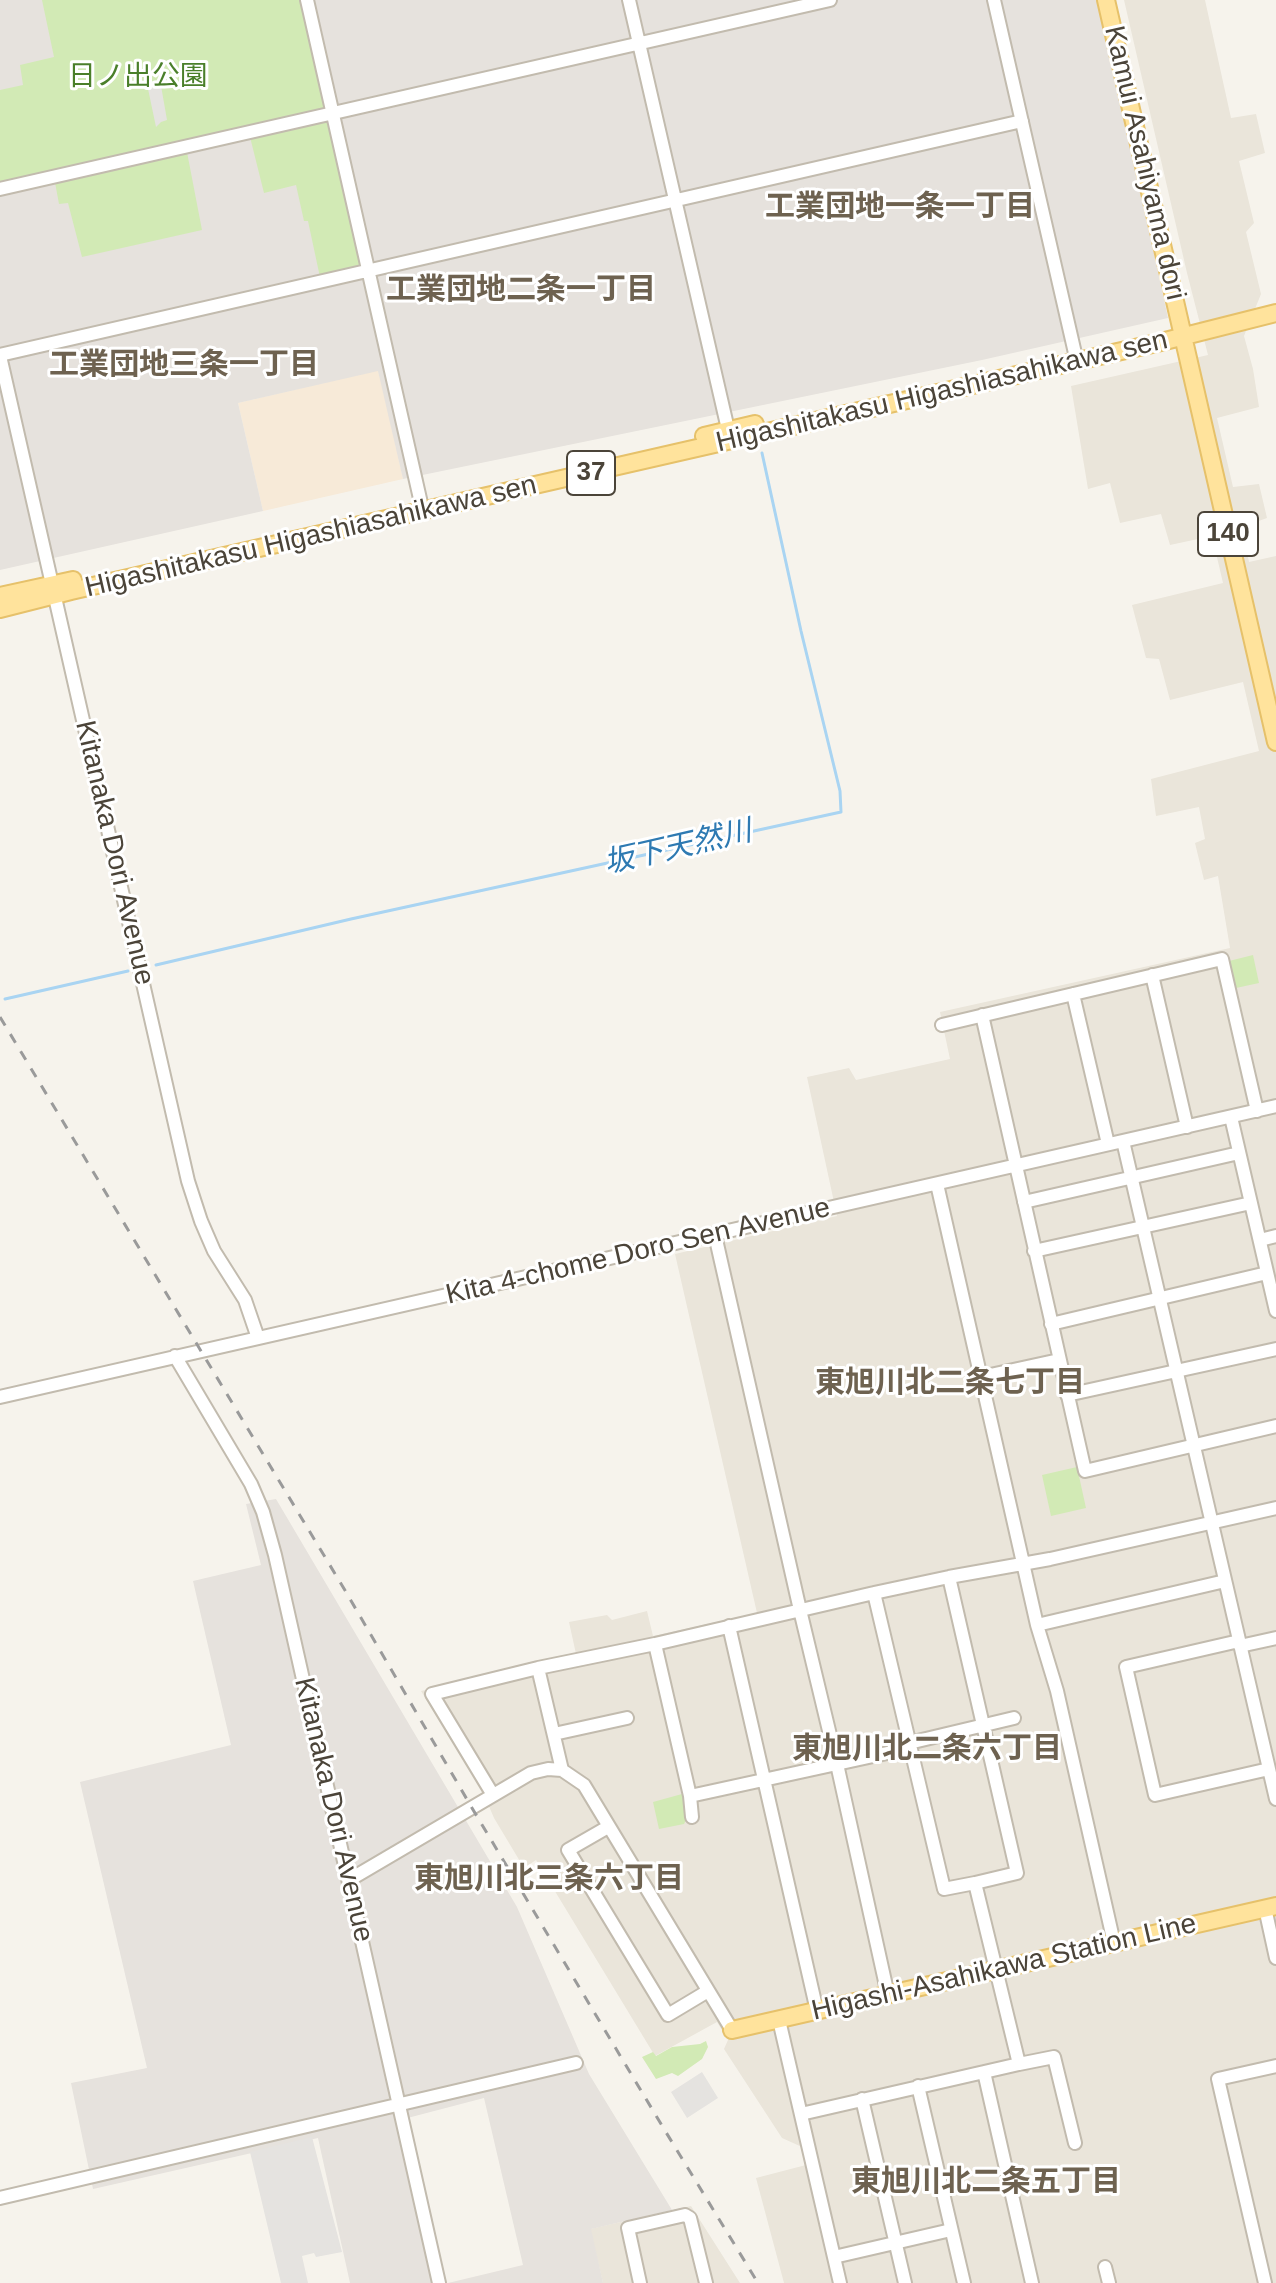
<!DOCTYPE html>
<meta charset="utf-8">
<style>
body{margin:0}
canvas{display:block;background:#f6f3ec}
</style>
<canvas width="1276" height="2283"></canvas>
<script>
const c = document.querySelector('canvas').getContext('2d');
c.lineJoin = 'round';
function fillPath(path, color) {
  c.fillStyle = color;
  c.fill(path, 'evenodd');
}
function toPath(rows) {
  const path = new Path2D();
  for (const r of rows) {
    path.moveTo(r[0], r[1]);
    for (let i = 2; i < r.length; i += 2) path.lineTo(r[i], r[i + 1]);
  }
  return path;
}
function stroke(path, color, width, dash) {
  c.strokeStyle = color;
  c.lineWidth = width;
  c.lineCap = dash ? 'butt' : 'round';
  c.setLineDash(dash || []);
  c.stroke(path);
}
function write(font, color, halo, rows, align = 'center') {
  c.font = font + ' Arial,"Noto Sans JP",sans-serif';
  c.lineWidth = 6;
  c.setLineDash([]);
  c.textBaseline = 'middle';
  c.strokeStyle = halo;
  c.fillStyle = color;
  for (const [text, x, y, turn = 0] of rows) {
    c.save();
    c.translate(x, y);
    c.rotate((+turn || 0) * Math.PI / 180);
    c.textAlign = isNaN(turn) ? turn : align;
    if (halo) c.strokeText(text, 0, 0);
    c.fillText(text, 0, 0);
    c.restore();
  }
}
fillPath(toPath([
 [1124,0,1205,0,1231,118,1256,114,1265,153,1239,161,1254,223,1246,232,1261,294,1244,336,1253,369,1259,407,1217,418,1233,487,1259,484,1267,518,1242,527,1249,562,1276,556,1276,2283,784,2283,756,2178,806,2165,802,2147,782,2138,724,2049,728,2040,717,2022,655,2056,536,1860,524,1868,494,1818,482,1790,421,1691,576,1654,569,1622,607,1615,612,1620,647,1611,653,1636,757,1613,675,1254,837,1216,807,1077,849,1068,856,1080,950,1059,940,1012,1230,948,1218,876,1204,880,1195,843,1205,839,1199,807,1156,816,1151,779,1259,751,1243,682,1170,700,1159,659,1146,658,1132,605,1223,583,1212,536,1170,545,1161,514,1120,523,1110,483,1088,489,1071,386,1208,355,1187,273],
 [691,2206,740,2283,603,2283,590,2229]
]), '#eae5da');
fillPath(toPath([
 [379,370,403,479,263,511,238,403]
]), '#f7ead8');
fillPath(toPath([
 [0,0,1099,0,1168,318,982,360,403,479,378,371,238,403,263,511,0,570],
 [276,1499,517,1907,589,2074,672,2210,591,2229,603,2283,448,2283,523,2265,484,2098,396,2121,433,2283,350,2283,318,2138,93,2189,71,2083,147,2068,80,1782,231,1745,193,1581,261,1565,246,1504]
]), '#e6e2dd');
fillPath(toPath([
 [42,0,307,0,367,264,321,282,308,221,304,221,296,185,264,193,249,133,186,147,202,230,82,257,68,203,59,204,54,177,0,189,0,90,23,85,20,65,54,57],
 [1253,955,1259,983,1236,988,1229,961],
 [1077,1467,1086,1508,1051,1516,1042,1475],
 [682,1794,688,1816,684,1824,659,1829,653,1802],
 [706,2041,708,2047,702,2059,678,2076,672,2073,656,2079,642,2057,653,2052,656,2056,672,2047,700,2044]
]), '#d2eab5');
fillPath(toPath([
 [160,80,167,120,161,122,156,127,147,84],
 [702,2072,718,2098,687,2118,671,2092],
 [312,2137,342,2252,316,2257,314,2253,302,2256,308,2283,281,2283,250,2152]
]), '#e5e3e0');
stroke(toPath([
 [156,965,351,919,841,812,840,791,801,631,762,453],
 [5,999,128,971]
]), '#a9d4f2', 3);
const minor = toPath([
 [307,0,423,512],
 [629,0,730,438],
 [994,0,1077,362],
 [0,189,830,0],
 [0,355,1022,121],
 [0,356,188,1181,201,1221,214,1251,245,1300,258,1338],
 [1152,975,1187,1127],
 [1073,994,1108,1144],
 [982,1015,1085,1471,1276,1426],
 [942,1025,1222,959,1257,1111],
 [1231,1117,1276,1311],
 [1123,1141,1276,1799],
 [937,1184,1023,1563,1037,1625,1057,1691,1114,1943],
 [1024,1202,1239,1153],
 [715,1235,800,1610,837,1764,888,1995],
 [1260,1240,1276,1236],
 [1034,1251,1251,1203],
 [1051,1324,1267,1273],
 [175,1356,251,1484,263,1512,275,1555,439,2283],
 [981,1377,1059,1360],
 [1067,1395,1276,1349],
 [0,1397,1276,1106],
 [874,1593,944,1889,975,1883,1017,1873,949,1577],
 [1037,1625,1225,1581],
 [729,1626,817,2011],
 [1239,1641,1126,1667,1155,1795,1269,1769],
 [655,1644,690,1796,692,1817],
 [1240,1646,1276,1638],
 [538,1668,562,1770],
 [554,1734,627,1718],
 [909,1743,1014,1718],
 [493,1795,432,1694,538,1668,655,1644,874,1593,949,1577,1050,1559,1276,1508],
 [690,1796,910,1748],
 [608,1827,568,1850,668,2015,708,1991],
 [349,1880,531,1773,548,1769,562,1770,584,1785,732,2030],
 [1265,1908,1276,1958],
 [779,2020,840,2283],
 [1019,2064,1054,2057,1075,2143],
 [984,2072,1032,2283],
 [918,2086,964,2283],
 [862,2099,905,2283],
 [801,2114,1019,2064,975,1883],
 [0,2198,576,2063],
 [834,2257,951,2230],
 [1105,2267,1109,2283],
 [640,2283,628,2228,685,2215,690,2218,706,2283],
 [1265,2283,1218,2079,1276,2066]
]);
const major = toPath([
 [1106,0,1276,742],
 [704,436,755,424],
 [0,596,73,580],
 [0,609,71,591,1161,342,1276,313],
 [732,2030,1276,1906]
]);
stroke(minor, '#c2bbae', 16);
stroke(major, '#e6c16a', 20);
stroke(minor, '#fff', 12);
stroke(major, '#ffe39c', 16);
stroke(toPath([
 [0,1017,343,1587,472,1808,664,2129,758,2283]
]), '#9a9a9a', 3, [10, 10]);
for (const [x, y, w] of [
 [591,473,48],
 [1228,534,60]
]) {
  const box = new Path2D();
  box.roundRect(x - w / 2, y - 22, w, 44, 6);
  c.fillStyle = '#fff';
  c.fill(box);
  stroke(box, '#4b4439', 2);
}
write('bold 26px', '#4b4439', null, [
 ["37",591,473],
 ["140",1228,534]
]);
write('28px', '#4a7f2a', '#fff', [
 ["日ノ出公園",138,77]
]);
write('28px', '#4b4439', '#fff', [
 ["Kamui Asahiyama dori",1144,163,77],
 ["Higashitakasu Higashiasahikawa sen",942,392,-13],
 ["Higashitakasu Higashiasahikawa sen",311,537,-13],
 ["Kitanaka Dori Avenue",114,853,77],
 ["Kita 4-chome Doro Sen Avenue",638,1252,-13],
 ["Kitanaka Dori Avenue",333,1810,77],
 ["Higashi-Asahikawa Station Line",1004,1968,-13]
]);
write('bold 30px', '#6e6250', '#fff', [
 ["工業団地一条一丁目",900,208],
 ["工業団地二条一丁目",521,291],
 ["工業団地三条一丁目",184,366],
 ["東旭川北二条七丁目",950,1384],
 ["東旭川北二条六丁目",927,1750],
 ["東旭川北三条六丁目",549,1880],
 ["東旭川北二条五丁目",986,2183]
]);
write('italic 30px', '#2e7ab2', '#fff', [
 ["坂下天然川",678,848,-13]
]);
</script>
